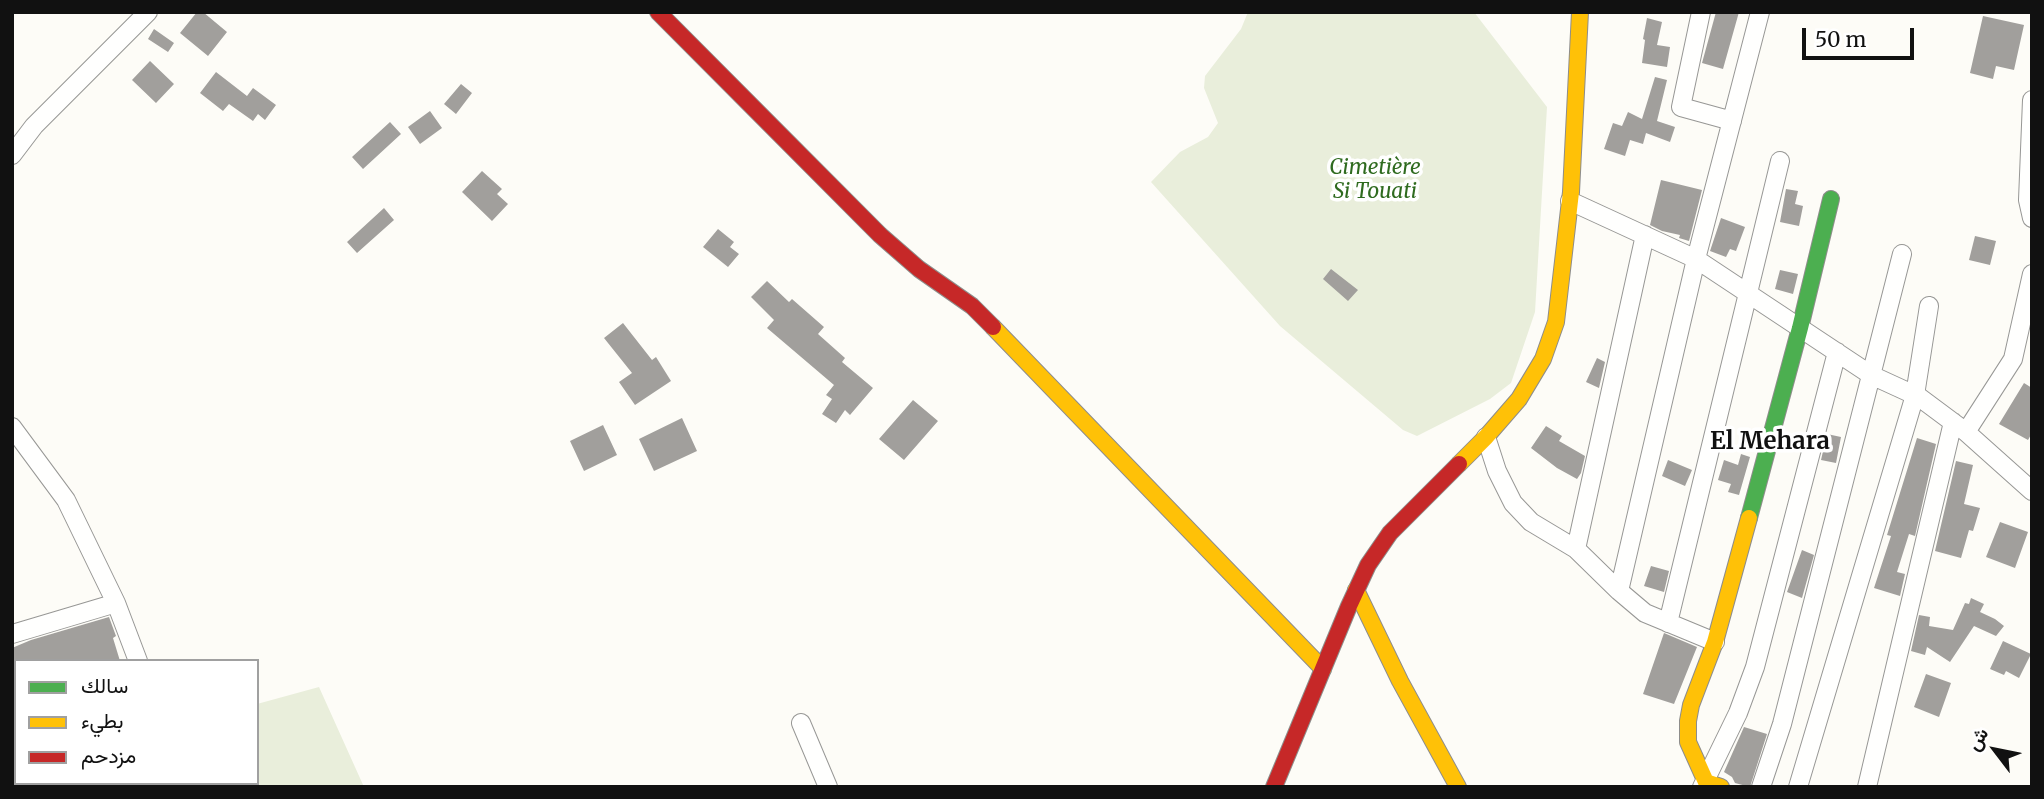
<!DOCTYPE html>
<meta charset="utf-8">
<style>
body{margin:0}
#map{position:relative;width:2044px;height:799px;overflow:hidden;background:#fdfcf7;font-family:Merriweather,Vazirmatn,serif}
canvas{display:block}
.frame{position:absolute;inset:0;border:14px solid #111;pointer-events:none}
.legend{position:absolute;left:14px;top:659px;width:245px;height:126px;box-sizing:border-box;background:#fff;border:2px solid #a0a0a0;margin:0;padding:9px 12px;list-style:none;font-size:21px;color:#111}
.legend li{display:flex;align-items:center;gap:14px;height:35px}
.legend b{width:35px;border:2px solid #a0a0a0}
.north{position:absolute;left:1960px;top:715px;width:70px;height:70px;-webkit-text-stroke:5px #fff;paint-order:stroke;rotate:302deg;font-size:19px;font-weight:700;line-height:28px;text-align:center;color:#111}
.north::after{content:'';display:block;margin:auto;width:24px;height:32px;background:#111;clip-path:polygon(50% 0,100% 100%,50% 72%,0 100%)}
.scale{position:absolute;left:1802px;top:28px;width:112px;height:32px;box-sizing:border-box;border:4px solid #111;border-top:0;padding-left:9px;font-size:21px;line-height:24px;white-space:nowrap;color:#111;-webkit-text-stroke:5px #fff;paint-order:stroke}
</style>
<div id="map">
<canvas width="2044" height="799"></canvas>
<div class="frame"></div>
<ul class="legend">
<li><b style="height:9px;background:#4caf50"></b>سالك</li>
<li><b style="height:9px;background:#ffc107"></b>بطيء</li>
<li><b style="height:9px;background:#c62828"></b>مزدحم</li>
</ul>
<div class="north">ش</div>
<div class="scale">50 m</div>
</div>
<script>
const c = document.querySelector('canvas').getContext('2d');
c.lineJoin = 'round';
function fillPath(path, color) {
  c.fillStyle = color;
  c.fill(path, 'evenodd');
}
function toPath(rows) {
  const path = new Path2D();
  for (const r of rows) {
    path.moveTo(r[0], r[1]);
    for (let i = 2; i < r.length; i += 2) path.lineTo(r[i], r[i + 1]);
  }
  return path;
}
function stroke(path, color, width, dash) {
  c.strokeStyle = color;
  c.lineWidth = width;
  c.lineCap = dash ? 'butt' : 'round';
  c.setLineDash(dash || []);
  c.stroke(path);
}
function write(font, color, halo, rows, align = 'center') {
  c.font = font + ' Merriweather,serif';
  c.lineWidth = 7;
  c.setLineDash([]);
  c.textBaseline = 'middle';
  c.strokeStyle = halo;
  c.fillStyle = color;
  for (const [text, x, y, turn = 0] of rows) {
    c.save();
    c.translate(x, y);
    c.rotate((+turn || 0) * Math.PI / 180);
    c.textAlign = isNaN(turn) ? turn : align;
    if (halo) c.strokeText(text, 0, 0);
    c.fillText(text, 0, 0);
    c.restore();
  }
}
fillPath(toPath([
 [1248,12,1474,12,1547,107,1535,312,1511,383,1490,399,1417,436,1403,430,1280,326,1151,182,1180,152,1208,137,1218,123,1204,88,1205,76,1241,29],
 [319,687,364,787,197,787,196,783,257,783,257,704]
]), '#e9eedb');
fillPath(toPath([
 [197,12,203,12,227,32,208,56,180,33],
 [1716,12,1739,12,1723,69,1702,63],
 [1983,16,2024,25,2014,70,1996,66,1993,79,1970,73],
 [1647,18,1662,22,1657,45,1670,47,1667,67,1642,63,1645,40,1643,39],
 [154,29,174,43,168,52,148,39],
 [150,61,174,84,156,103,132,80],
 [216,72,247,96,253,88,276,105,265,120,258,114,253,121,229,104,223,111,200,93],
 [1655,77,1667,80,1657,121,1675,127,1670,142,1646,133,1643,144,1630,140,1625,156,1604,149,1613,123,1622,126,1628,112,1642,119],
 [461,84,472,93,456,114,444,104],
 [430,111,442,128,420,144,408,127],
 [390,122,401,134,363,169,352,157],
 [482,171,502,189,497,194,508,204,492,221,462,192],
 [1661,180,1702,190,1689,241,1679,238,1680,235,1662,231,1650,225],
 [1786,189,1798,191,1795,204,1803,206,1799,226,1780,222],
 [384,208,394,220,357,253,347,242],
 [1721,218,1745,227,1736,251,1730,249,1726,257,1710,251],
 [718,229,734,242,730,247,739,254,728,267,703,247],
 [1975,236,1996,241,1990,265,1969,260],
 [1331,269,1358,290,1348,301,1323,279],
 [1780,270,1798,274,1793,294,1775,289],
 [767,281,789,302,792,299,824,327,818,334,845,358,842,362,873,388,850,415,845,410,836,423,822,414,832,399,826,395,834,385,767,328,774,320,751,297],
 [623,323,652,360,656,357,671,381,635,405,619,382,632,373,604,338],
 [1597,358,1605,362,1599,388,1586,382],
 [2024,383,2032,388,2032,433,2028,440,1999,424],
 [913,400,938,421,904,460,879,439],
 [682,418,697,451,654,471,639,439],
 [603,425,617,455,584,471,570,441],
 [1546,426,1562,436,1559,441,1585,456,1581,473,1577,479,1557,468,1531,448],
 [1827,434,1841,437,1836,463,1821,460],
 [1917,438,1936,444,1915,536,1909,534,1897,572,1905,574,1900,596,1874,588,1891,536,1887,535],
 [1741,454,1750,457,1739,495,1728,492,1731,484,1718,480,1724,460,1738,465],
 [1668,460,1692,470,1685,486,1662,476],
 [1956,461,1973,465,1964,504,1980,508,1973,531,1969,530,1961,558,1935,551],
 [2000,522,2028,532,2015,568,1986,557],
 [1802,550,1814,555,1802,598,1787,592],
 [1651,566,1669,571,1664,592,1644,586],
 [1971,598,1984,604,1980,612,1995,619,2004,626,1996,636,1974,626,1950,662,1927,647,1925,655,1911,651,1919,615,1930,617,1929,626,1953,630,1965,603,1969,604],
 [109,617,116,636,113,638,120,661,12,661,12,648,31,640],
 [1664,633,1697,647,1674,704,1643,694],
 [2003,641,2031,654,2019,678,2006,671,2004,675,1990,669],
 [1926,674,1951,683,1939,717,1914,707],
 [1744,727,1767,734,1750,787,1735,783,1732,777,1724,772]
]), '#a19f9c');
const street = toPath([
 [1701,12,1681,107,1732,121],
 [2032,100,2028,200,2032,218],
 [12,155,34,126,148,12],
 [1570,201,1696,259,1871,375,1919,397,1966,432,2032,491],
 [12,427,66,500,116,603,138,661],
 [1966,432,2013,359,2032,274],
 [1486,437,1497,471,1513,503,1531,522,1576,549,1619,591,1645,613,1715,642],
 [1576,549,1645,235],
 [1619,591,1696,259,1760,12],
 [1668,623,1780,161],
 [12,634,116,603],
 [12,712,16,711],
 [801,723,828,787],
 [185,783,186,787],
 [33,787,45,783],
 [1702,787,1738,713,1755,667,1837,352],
 [1761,787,1782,724,1902,254],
 [1798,787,1915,395,1929,306],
 [1867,787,1953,422]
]);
const fast = toPath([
 [1749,518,1800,328,1831,199]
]);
const slow = toPath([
 [993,327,1323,669],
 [1459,464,1486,437,1519,399,1543,359,1556,322,1571,192,1580,12],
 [1356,590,1400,681,1458,787],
 [1721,787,1706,782,1688,742,1688,721,1691,705,1715,642,1749,518]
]);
const jam = toPath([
 [658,12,880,235,919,269,972,306,993,327],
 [1274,787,1349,606,1368,565,1390,533,1459,464]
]);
stroke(street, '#979795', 20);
stroke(fast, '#8e8d8b', 18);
stroke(slow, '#8e8d8b', 18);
stroke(jam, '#8e8d8b', 18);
stroke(street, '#fffffe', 18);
stroke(fast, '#4caf50', 16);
stroke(slow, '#ffc107', 16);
stroke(jam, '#c62828', 16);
write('italic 21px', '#2f6b1f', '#fff', [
 ["Cimetière",1375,168],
 ["Si Touati",1375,192]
]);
write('bold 24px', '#111', '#fff', [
 ["El Mehara",1770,442]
]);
</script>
